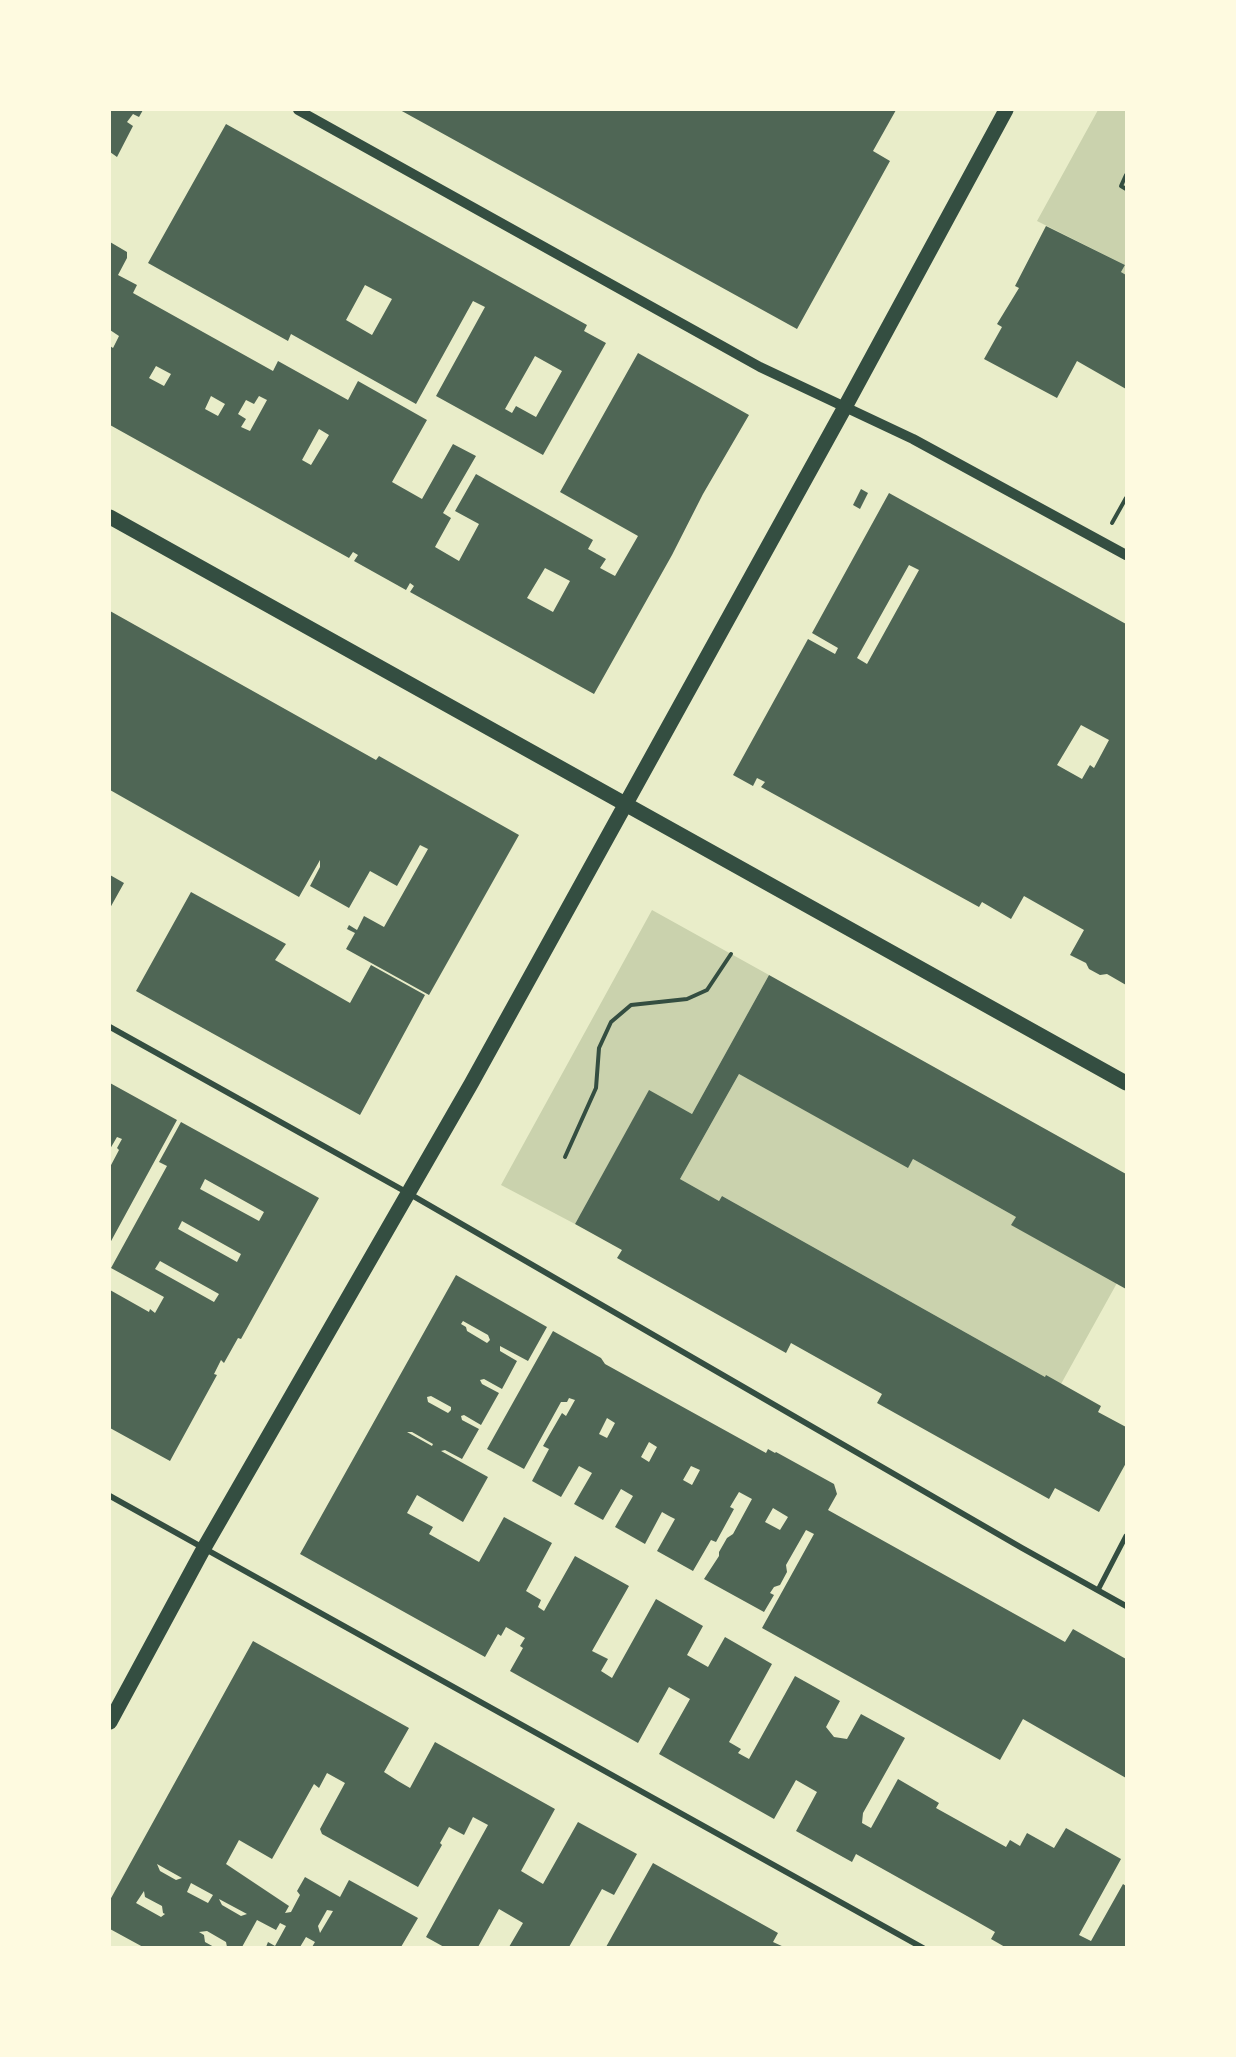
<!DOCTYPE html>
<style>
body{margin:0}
#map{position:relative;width:1236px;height:2057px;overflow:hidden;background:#e9edc9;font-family:"Work Sans",sans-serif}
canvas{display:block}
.frame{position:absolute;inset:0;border:111px solid #fefae0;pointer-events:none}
</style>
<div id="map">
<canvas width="1236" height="2057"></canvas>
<div class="frame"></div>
</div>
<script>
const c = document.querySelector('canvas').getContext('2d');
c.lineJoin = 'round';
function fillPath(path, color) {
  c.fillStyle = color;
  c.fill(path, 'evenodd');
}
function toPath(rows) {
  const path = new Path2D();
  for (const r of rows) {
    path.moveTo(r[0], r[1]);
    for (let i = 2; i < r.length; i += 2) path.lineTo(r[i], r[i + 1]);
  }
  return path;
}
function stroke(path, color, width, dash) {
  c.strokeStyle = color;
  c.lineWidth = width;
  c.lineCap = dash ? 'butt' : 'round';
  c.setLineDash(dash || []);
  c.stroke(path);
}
fillPath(toPath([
 [1098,110,1126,110,1126,275,1121,272,1125,265,1037,221],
 [652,910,769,975,692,1114,649,1091,575,1224,501,1185],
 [739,1074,908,1167,913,1159,1016,1217,1012,1225,1117,1283,1061,1384,1045,1377,722,1196,719,1201,680,1179]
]), '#cad2ad');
fillPath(toPath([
 [110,110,143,110,139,117,133,114,127,122,133,126,117,157,110,152],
 [400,110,896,110,873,151,890,161,797,329],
 [226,124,587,325,584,331,606,343,543,455,436,396,485,307,473,301,416,404,291,334,288,341,148,263],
 [365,285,392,299,372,335,346,320],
 [535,356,562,371,536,417,516,406,512,413,505,409],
 [1046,226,1125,265,1121,272,1126,275,1126,389,1077,361,1057,398,984,359,1002,327,997,324,1019,288,1015,286],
 [110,242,127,252,127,258,118,275,137,285,133,293,273,371,278,361,348,400,358,381,427,420,392,482,422,499,453,444,476,456,443,513,451,518,435,547,459,561,479,524,455,511,476,474,593,540,588,549,606,559,600,568,615,576,638,536,560,492,638,353,749,415,703,494,672,555,594,694,410,592,414,586,410,583,406,590,354,561,358,555,353,552,349,558,110,425,110,346,113,348,119,336,110,330],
 [156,366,171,374,164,386,149,378],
 [211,396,225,404,218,416,205,409],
 [259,396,267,400,250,431,241,427,246,419,238,414,246,400,254,404],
 [319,429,329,435,311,465,302,460],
 [545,568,570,581,553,612,527,598],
 [861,489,868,493,860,509,853,505],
 [889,493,1126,624,1126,985,1107,974,1100,975,1089,969,1086,963,1070,955,1084,930,1024,896,1011,919,982,902,979,907,761,787,765,782,757,778,753,786,733,775,808,639,835,654,838,648,812,633],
 [909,565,919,570,867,664,857,658],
 [1081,725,1109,740,1094,768,1090,765,1082,779,1057,765],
 [110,611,376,760,379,756,519,835,429,995,346,949,355,933,347,929,349,925,357,930,364,916,384,927,428,849,420,845,397,886,370,871,349,908,310,886,320,867,320,860,299,897,110,790],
 [110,875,124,883,110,908],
 [191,892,286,944,275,960,350,1003,371,965,425,995,360,1115,136,991],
 [769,975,1126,1174,1126,1289,1011,1225,1016,1217,913,1159,908,1168,739,1074,680,1179,719,1201,722,1196,1045,1377,1046,1375,1101,1406,1098,1412,1126,1427,1126,1463,1099,1512,1055,1488,1049,1499,877,1403,882,1394,791,1343,786,1353,617,1258,622,1250,575,1224,649,1090,692,1114],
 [110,1083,177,1120,110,1243,110,1167,119,1150,117,1148,122,1139,117,1137,110,1149],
 [181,1122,319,1198,241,1339,238,1338,224,1363,221,1360,214,1374,217,1375,170,1461,110,1428,110,1290,149,1312,150,1309,155,1313,164,1297,111,1268,167,1166,159,1162],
 [205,1179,264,1212,259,1221,200,1189],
 [182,1221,241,1254,237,1262,178,1229],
 [160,1261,219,1294,214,1302,155,1269],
 [456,1275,547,1327,528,1361,500,1346,500,1351,517,1361,502,1389,484,1379,480,1380,482,1384,499,1393,481,1425,464,1415,461,1416,462,1420,479,1429,462,1459,445,1450,441,1451,488,1477,463,1522,417,1495,407,1513,433,1527,429,1534,479,1562,504,1517,552,1543,526,1591,541,1600,538,1607,544,1611,575,1556,629,1586,592,1651,608,1659,601,1671,612,1678,656,1599,703,1626,687,1655,708,1667,725,1637,772,1664,729,1742,741,1749,738,1753,749,1759,795,1676,840,1701,826,1727,834,1737,847,1739,861,1714,905,1738,863,1813,862,1823,871,1828,898,1779,939,1803,936,1808,1006,1847,1010,1840,1020,1846,1027,1833,1054,1848,1066,1828,1121,1859,1079,1935,1091,1941,1123,1884,1126,1886,1126,1947,1005,1947,991,1939,995,1932,967,1916,856,1854,852,1862,796,1831,817,1792,796,1780,774,1819,659,1754,690,1699,669,1687,638,1743,510,1671,523,1648,520,1646,525,1638,506,1627,501,1636,498,1634,485,1657,300,1554],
 [463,1321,488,1335,490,1340,487,1343,467,1331,466,1327,461,1324],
 [431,1396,451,1407,451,1410,448,1413,428,1402,427,1397],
 [407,1432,412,1432,433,1444,432,1446],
 [553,1331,601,1358,605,1364,766,1453,768,1449,775,1453,776,1452,834,1484,837,1494,828,1510,1065,1642,1073,1629,1126,1659,1126,1778,1023,1719,1000,1760,762,1628,814,1534,806,1530,786,1565,787,1572,780,1585,774,1587,770,1593,774,1595,764,1612,704,1579,719,1556,719,1552,727,1538,733,1534,752,1499,739,1492,730,1507,734,1509,716,1542,711,1540,693,1571,657,1551,675,1519,669,1516,662,1512,645,1544,615,1527,633,1496,621,1489,603,1520,574,1504,592,1473,579,1466,561,1497,532,1481,549,1449,543,1446,562,1413,566,1416,575,1400,569,1398,567,1402,561,1402,524,1469,487,1449],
 [607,1418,615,1423,607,1438,599,1434],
 [649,1442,657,1447,649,1462,641,1457],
 [691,1466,700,1470,692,1485,683,1480],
 [773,1508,788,1517,780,1530,765,1522],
 [253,1641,409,1728,384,1772,398,1781,410,1788,435,1742,555,1809,521,1871,543,1884,578,1822,637,1854,614,1895,602,1889,569,1947,509,1947,523,1923,499,1909,478,1947,444,1947,426,1937,488,1825,473,1817,464,1835,449,1827,440,1843,442,1845,418,1887,322,1834,320,1829,345,1783,327,1773,319,1788,314,1784,272,1859,239,1840,226,1864,289,1906,285,1913,291,1912,300,1895,297,1891,305,1877,340,1897,349,1880,418,1918,401,1947,312,1947,315,1942,306,1937,300,1947,266,1947,268,1942,275,1946,286,1926,280,1923,276,1930,257,1920,242,1947,227,1947,226,1942,207,1931,199,1932,204,1935,205,1942,214,1947,143,1947,110,1929,110,1900],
 [157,1864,182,1878,176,1880,160,1871],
 [191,1883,213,1895,208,1903,187,1892],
 [144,1891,145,1897,162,1906,163,1913,165,1914,161,1917,136,1903],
 [219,1899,247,1914,241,1916,222,1905],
 [327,1910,333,1911,320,1933,318,1926],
 [653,1863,778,1933,773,1942,784,1947,606,1947]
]), '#4f6655');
stroke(toPath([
 [1126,175,1121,186,1126,189],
 [1112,523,1126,498],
 [565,1157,596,1088,599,1048,611,1022,631,1005,687,999,707,990,731,954]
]), '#344e41', 4);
stroke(toPath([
 [1098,1590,1126,1536]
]), '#344e41', 5);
stroke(toPath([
 [110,1027,408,1193,1022,1548,1126,1606],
 [110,1496,923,1948]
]), '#344e41', 6);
stroke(toPath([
 [298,110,760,367,913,439,1126,555]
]), '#344e41', 10);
stroke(toPath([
 [110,517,1126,1083],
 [110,1722,204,1548,471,1084,845,407,1006,110]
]), '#344e41', 15);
</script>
